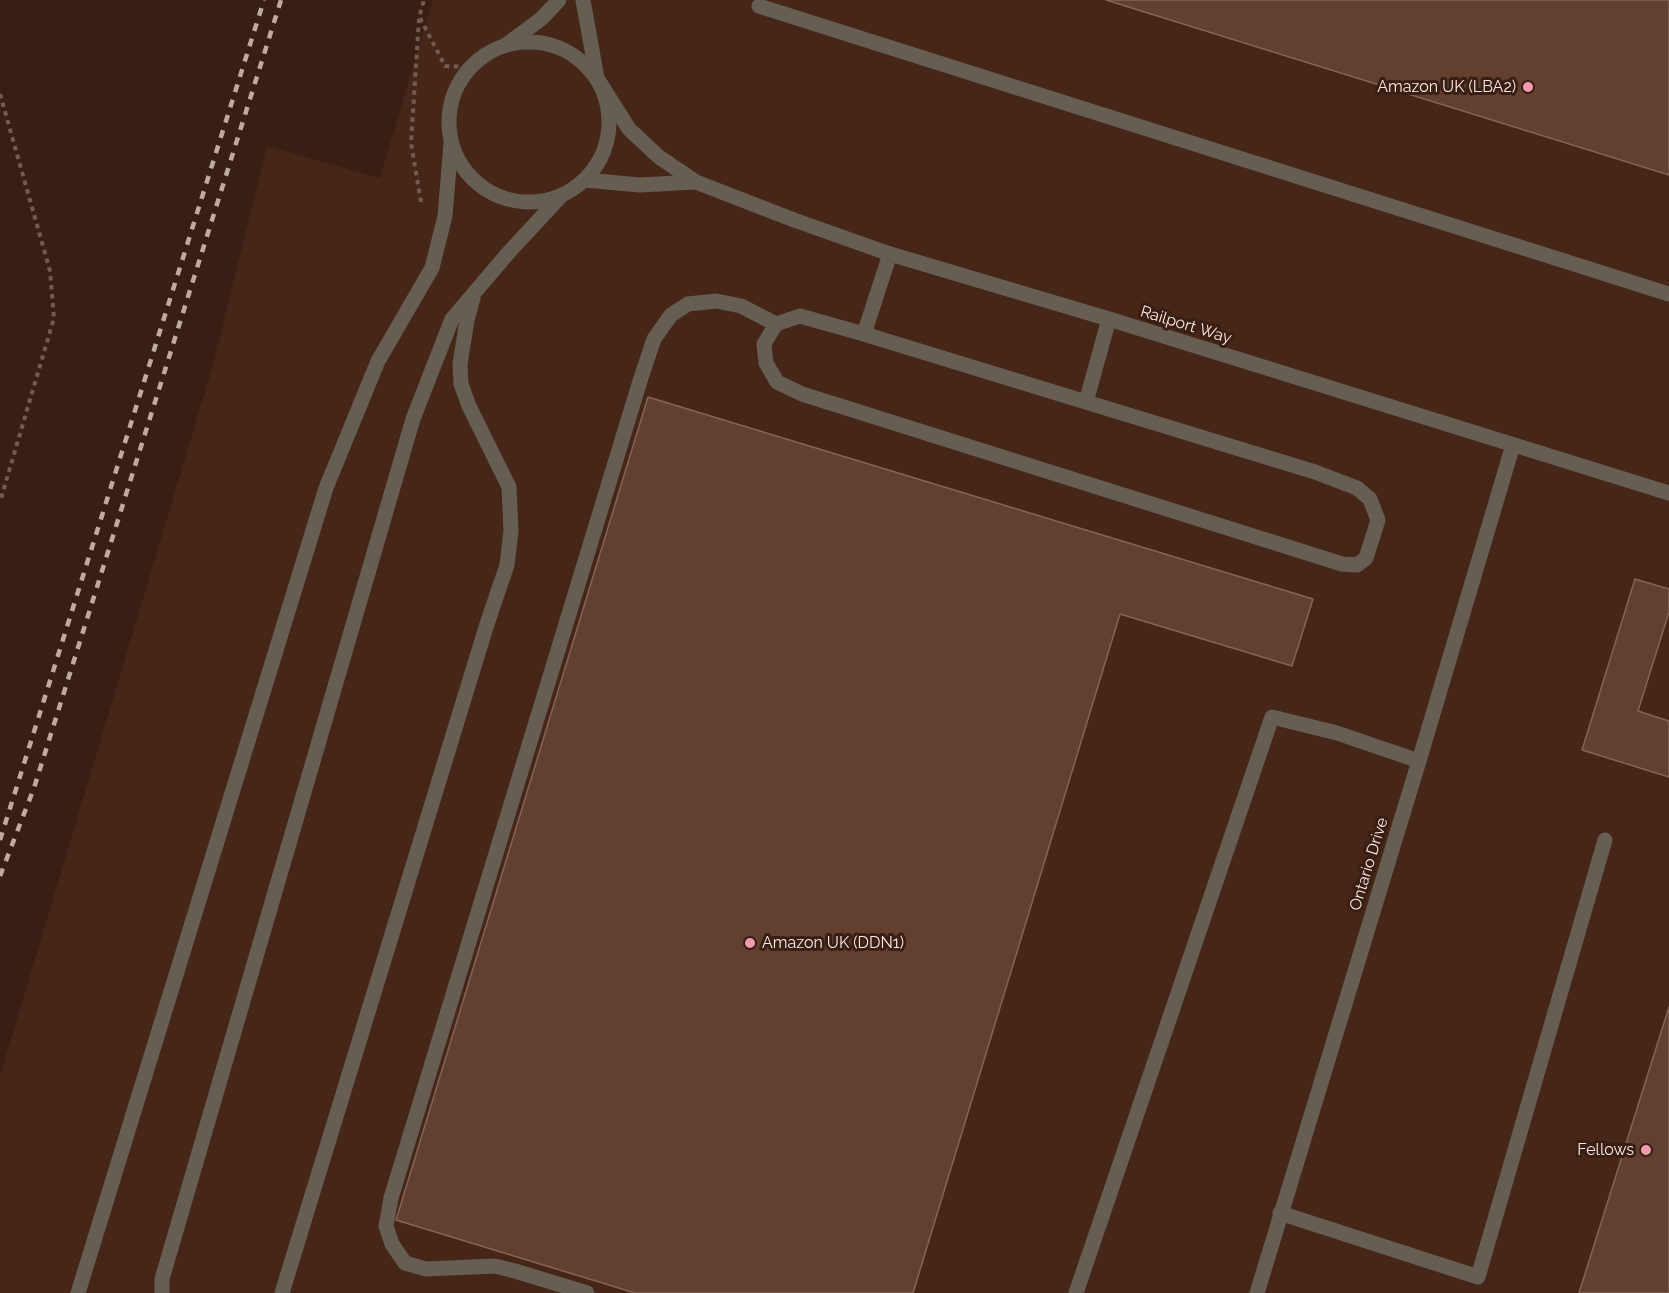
<!DOCTYPE html>
<style>
body{margin:0}
canvas{display:block;background:#381e13}
</style>
<canvas width="1669" height="1293"></canvas>
<script>
const c = document.querySelector('canvas').getContext('2d');
c.lineJoin = 'round';
function fillPath(path, color) {
  c.fillStyle = color;
  c.fill(path, 'evenodd');
}
function toPath(rows) {
  const path = new Path2D();
  for (const r of rows) {
    if (r.length === 3) {
      path.moveTo(r[0] + r[2], r[1]);
      path.arc(r[0], r[1], r[2], 0, 2 * Math.PI);
      continue;
    }
    path.moveTo(r[0], r[1]);
    for (let i = 2; i < r.length; i += 2) path.lineTo(r[i], r[i + 1]);
  }
  return path;
}
function stroke(path, color, width, dash) {
  c.strokeStyle = color;
  c.lineWidth = width;
  c.lineCap = dash ? 'butt' : 'round';
  c.setLineDash(dash || []);
  c.stroke(path);
}
function write(font, color, halo, rows, align = 'center') {
  c.font = font + ' Raleway,sans-serif';
  c.lineWidth = 6;
  c.setLineDash([]);
  c.textBaseline = 'middle';
  c.strokeStyle = halo;
  c.fillStyle = color;
  for (const [text, x, y, turn = 0] of rows) {
    c.save();
    c.translate(x, y);
    c.rotate((+turn || 0) * Math.PI / 180);
    c.textAlign = isNaN(turn) ? turn : align;
    if (halo) c.strokeText(text, 0, 0);
    c.fillText(text, 0, 0);
    c.restore();
  }
}
fillPath(toPath([
 [433,0,1669,0,1669,1293,0,1293,0,1076,215,358,267,146,380,178]
]), '#462617');
const building = toPath([
 [1106,0,1669,0,1669,175,1106,0],
 [648,397,1313,599,1292,666,1120,614,913,1293,635,1293,396,1220,648,397],
 [1635,579,1669,589,1669,612,1638,711,1669,721,1669,777,1582,750,1635,579],
 [1669,1007,1669,1293,1579,1293,1669,1007]
]);
fillPath(building, '#633f30');
stroke(building, '#836457', 1.5);
stroke(toPath([
 [420,18,445,66,470,67],
 [0,94,50,271,54,318,0,502],
 [421,202,411,143,419,18,424,0]
]), '#725b51', 4, [4.5, 4.5]);
stroke(toPath([
 [583,0,597,78],
 [759,6,1669,294],
 [506,45,541,19,559,0],
 [800,316,864,334,1086,402,1315,472,1357,488,1370,499,1378,520,1366,558,1357,565,1342,564,802,394,777,382,766,363,764,344,776,324,800,316],
 [864,334,890,254],
 [1086,402,1109,319],
 [1280,1213,1478,1277,1605,840],
 [78,1293,326,488,378,361,432,268,445,216,451,143],
 [162,1293,162,1279,413,419,452,319,509,252,561,196],
 [282,1293,487,624,507,565,511,531,509,487,469,406,461,384,460,364,467,320,473,298],
 [587,1293,515,1271,495,1266,426,1269,405,1263,392,1244,386,1226,391,1198,640,381,654,339,671,315,688,304,716,301,741,306,776,324],
 [1076,1293,1272,717,1337,733,1419,761]
]), '#665e53', 15);
stroke(toPath([
 [529,122,80],
 [597,78,629,129,659,157,696,182,794,220,890,254,1109,319,1669,493],
 [585,180,640,185,696,182],
 [1257,1293,1419,761,1513,445]
]), '#665e53', 15);
stroke(toPath([
 [0,840,264,0],
 [0,876,34,788,281,0]
]), '#beaaa1', 4.5, [8, 8]);
for (const [x, y, r, color] of [
 [1528,87,6,"#f29ab0"],
 [750,943,6,"#f29ab0"],
 [1646,1150,6,"#f29ab0"]
]) {
  const dot = new Path2D();
  dot.arc(x, y, r, 0, 2 * Math.PI);
  c.fillStyle = color;
  c.fill(dot);
  stroke(dot, '#381e13', 2);
}
write('16px', '#fae8e0', '#381e13', [
 ["Amazon UK (LBA2)",1516,87],
 ["Amazon UK (DDN1)",762,943,"left"],
 ["Fellows",1634,1150]
], 'right');
write('16px', '#fae8e0', '#381e13', [
 ["Railport Way",1186,325,17],
 ["Ontario Drive",1369,864,-73]
]);
</script>
